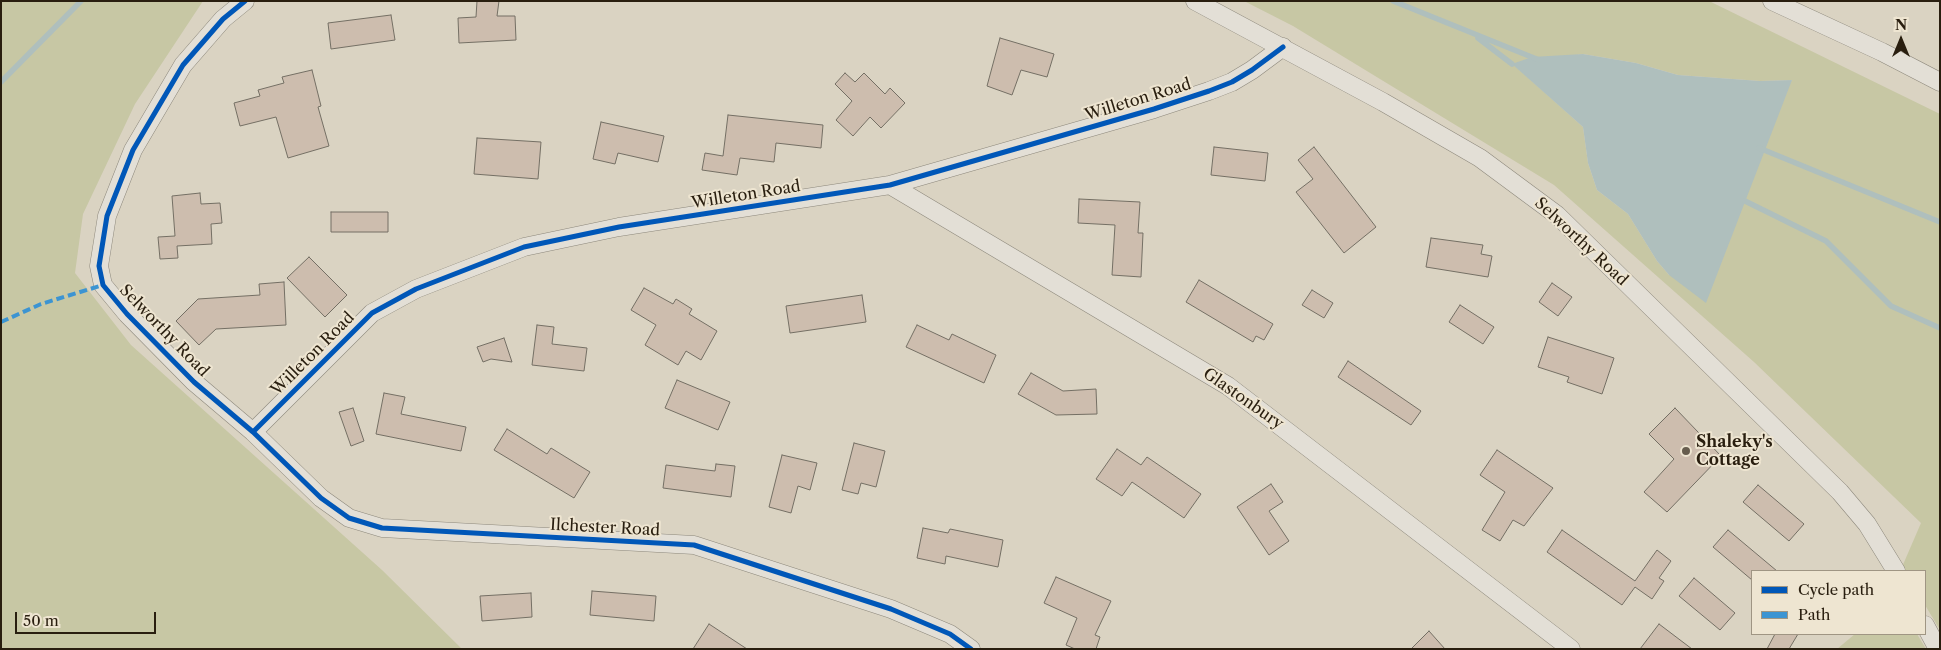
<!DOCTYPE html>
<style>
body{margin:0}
#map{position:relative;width:1941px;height:650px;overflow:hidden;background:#dad3c2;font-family:"Libre Caslon Text",serif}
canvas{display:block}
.frame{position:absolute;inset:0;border:2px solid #291e0f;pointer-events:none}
.legend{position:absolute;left:1751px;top:570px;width:175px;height:65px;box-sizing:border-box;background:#eee5d1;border:1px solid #9f9583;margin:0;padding:6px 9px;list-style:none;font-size:15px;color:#291e0f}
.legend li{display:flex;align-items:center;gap:10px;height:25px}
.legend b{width:25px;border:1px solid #9f9583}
.north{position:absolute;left:1876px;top:15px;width:50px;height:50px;-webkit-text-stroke:4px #eee5d1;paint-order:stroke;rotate:0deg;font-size:14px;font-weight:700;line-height:20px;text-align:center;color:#291e0f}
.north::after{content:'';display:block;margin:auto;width:18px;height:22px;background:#291e0f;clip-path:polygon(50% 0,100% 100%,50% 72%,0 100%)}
.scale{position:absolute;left:15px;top:612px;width:141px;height:22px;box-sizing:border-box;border:2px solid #291e0f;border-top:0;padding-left:6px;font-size:15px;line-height:18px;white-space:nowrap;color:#291e0f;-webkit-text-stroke:4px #eee5d1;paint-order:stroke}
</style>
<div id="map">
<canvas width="1941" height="650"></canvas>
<div class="frame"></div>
<ul class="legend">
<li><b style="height:6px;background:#0057b8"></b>Cycle path</li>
<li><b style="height:6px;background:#3c94d2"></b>Path</li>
</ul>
<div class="north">N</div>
<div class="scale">50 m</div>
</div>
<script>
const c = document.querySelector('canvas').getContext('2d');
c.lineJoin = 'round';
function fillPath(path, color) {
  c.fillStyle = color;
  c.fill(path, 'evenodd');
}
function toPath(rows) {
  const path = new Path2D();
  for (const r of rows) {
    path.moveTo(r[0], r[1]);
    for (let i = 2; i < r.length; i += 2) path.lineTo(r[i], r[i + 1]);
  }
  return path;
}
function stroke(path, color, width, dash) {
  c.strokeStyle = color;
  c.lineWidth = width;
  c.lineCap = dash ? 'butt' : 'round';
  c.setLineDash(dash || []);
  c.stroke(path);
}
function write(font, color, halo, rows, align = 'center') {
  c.font = font + ' "Libre Caslon Text",serif';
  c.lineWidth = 4;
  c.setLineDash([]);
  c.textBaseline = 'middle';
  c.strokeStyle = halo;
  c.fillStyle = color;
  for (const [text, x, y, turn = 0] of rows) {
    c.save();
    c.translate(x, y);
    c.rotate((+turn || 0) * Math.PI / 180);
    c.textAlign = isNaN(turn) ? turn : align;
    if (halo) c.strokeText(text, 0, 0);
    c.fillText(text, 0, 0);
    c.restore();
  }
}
fillPath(toPath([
 [1,1,203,1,135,104,83,214,75,273,131,345,382,570,462,649,1,649],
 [1244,1,1709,1,1940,114,1940,630,1925,605,1925,571,1905,571,1902,567,1921,523,1754,362,1554,185,1293,26],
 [1583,54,1636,63,1678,75,1760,81,1792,80,1669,275,1657,261,1628,214,1597,190,1588,163,1583,127,1513,64],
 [1855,634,1917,634,1926,649,1837,649]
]), '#c7c7a4');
fillPath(toPath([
 [1583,54,1636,63,1678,75,1760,81,1792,80,1706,303,1669,275,1657,261,1628,214,1597,190,1588,163,1583,127,1512,64,1532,57]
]), '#afbfbd');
stroke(toPath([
 [1393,1,1539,60],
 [1478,38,1512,64],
 [1,82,81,1],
 [1759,148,1940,222],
 [1745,201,1826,241,1891,306,1940,328]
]), '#afbfbd', 5.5);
const building = toPath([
 [477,1,499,1,497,16,515,16,516,40,459,43,458,18,476,17,477,1],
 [391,15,395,40,331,49,328,23,391,15],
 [1000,38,1054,54,1047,77,1021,70,1012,95,987,86,1000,38],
 [312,70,321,106,318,107,329,146,288,158,276,117,240,126,234,103,260,96,258,90,284,83,282,77,312,70],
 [845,73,855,82,864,73,885,94,890,88,905,103,881,128,870,117,853,136,836,120,852,101,835,84,845,73],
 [728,115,823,125,821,148,776,143,774,162,740,158,737,175,702,170,705,153,723,156,728,115],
 [601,122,664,136,658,162,618,153,615,164,593,159,601,122],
 [477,138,541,142,538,179,474,174,477,138],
 [1214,147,1268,153,1265,181,1211,175,1214,147],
 [1314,147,1376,227,1344,253,1296,192,1313,179,1298,160,1314,147],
 [200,193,201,204,220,203,222,223,211,224,212,244,177,246,178,258,160,259,158,237,175,236,172,196,200,193],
 [1079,199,1140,202,1138,233,1143,233,1141,277,1112,275,1115,225,1078,223,1079,199],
 [331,212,388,212,388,232,331,232,331,212],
 [1431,238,1483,245,1481,254,1492,256,1488,277,1426,267,1431,238],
 [309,257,347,295,325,317,287,278,309,257],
 [1199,280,1273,324,1264,340,1256,336,1253,342,1186,302,1199,280],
 [284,282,286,325,216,329,199,345,176,321,198,299,260,295,259,284,284,282],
 [1552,283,1572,297,1558,316,1539,302,1552,283],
 [644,288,673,304,676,299,692,309,689,314,717,331,701,360,686,351,678,365,645,345,656,325,631,310,644,288],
 [1312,290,1333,303,1324,318,1302,305,1312,290],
 [862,295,866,322,790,333,786,306,862,295],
 [1460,305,1494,327,1483,344,1449,322,1460,305],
 [537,325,554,327,552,344,587,348,584,371,532,365,537,325],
 [917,325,949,340,952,334,996,355,984,383,906,347,917,325],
 [1548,337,1614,358,1602,394,1567,382,1569,377,1538,367,1548,337],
 [504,338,512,362,491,359,483,362,477,347,504,338],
 [1348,361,1421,411,1411,425,1338,377,1348,361],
 [1031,373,1063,391,1096,389,1097,414,1056,415,1018,394,1031,373],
 [677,380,730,402,718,430,665,408,677,380],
 [384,393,405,397,401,414,466,427,461,451,376,434,384,393],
 [353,408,364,441,351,446,339,412,353,408],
 [1675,408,1721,456,1667,512,1644,492,1674,459,1649,434,1675,408],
 [507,429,547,454,551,448,590,472,574,498,494,450,507,429],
 [854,443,885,451,876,487,861,483,858,494,842,490,854,443],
 [1117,449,1141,465,1147,457,1201,494,1184,518,1132,482,1122,496,1096,479,1117,449],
 [1497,450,1553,488,1524,526,1513,520,1500,541,1482,530,1505,492,1480,475,1497,450],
 [782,455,817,463,810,490,798,486,791,513,769,507,782,455],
 [716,464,735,466,731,497,663,488,666,465,715,471,716,464],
 [1271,484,1283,502,1269,511,1289,541,1269,555,1237,507,1271,484],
 [1758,485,1804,524,1789,541,1743,502,1758,485],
 [923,528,948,533,950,529,1003,540,998,567,946,556,945,564,917,558,923,528],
 [1562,530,1635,581,1657,550,1671,561,1659,578,1664,581,1652,599,1635,587,1622,605,1547,552,1562,530],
 [1728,530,1777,571,1752,571,1752,580,1713,547,1728,530],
 [1056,577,1111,601,1095,635,1100,637,1096,649,1075,649,1066,645,1077,618,1044,603,1056,577],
 [1694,578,1735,613,1720,630,1679,596,1694,578],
 [592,591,656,596,654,621,590,615,592,591],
 [531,593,532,617,482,621,480,596,531,593],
 [709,624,747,649,693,649,709,624],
 [1659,624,1692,649,1640,649,1659,624],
 [1429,631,1445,649,1411,649,1429,631],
 [1775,634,1798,634,1789,649,1767,649,1775,634]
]);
fillPath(building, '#cdbdae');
stroke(building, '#746f64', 1);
const street = toPath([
 [245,1,223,19,183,65,133,150,107,216,99,266,103,285,127,314,194,382,253,432,321,498,349,518,382,528,694,545,891,609,950,634,971,649],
 [1195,1,1383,102,1480,158,1557,215,1840,492,1867,524,1896,571],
 [1772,1,1882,52,1940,82],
 [890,185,1228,386,1571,649],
 [253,432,372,313,416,289,524,247,619,227,890,185,1154,109,1209,91,1232,82,1252,70,1283,47],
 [1925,625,1938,649]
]);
stroke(street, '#8d887c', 19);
stroke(street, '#e3dfd6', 18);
stroke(toPath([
 [1,322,41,304,103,285]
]), '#3c94d2', 4, [8, 4]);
stroke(toPath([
 [245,1,223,19,183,65,133,150,107,216,99,266,103,285,127,314,194,382,253,432,321,498,349,518,382,528,694,545,891,609,950,634,971,649],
 [253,432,372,313,416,289,524,247,619,227,890,185,1154,109,1209,91,1232,82,1252,70,1283,47]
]), '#0057b8', 5);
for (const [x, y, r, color] of [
 [1686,451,5,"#675d4e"]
]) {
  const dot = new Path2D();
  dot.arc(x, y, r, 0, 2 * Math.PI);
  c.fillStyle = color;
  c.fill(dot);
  stroke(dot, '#eee5d1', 2);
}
write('16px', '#291e0f', '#eee5d1', [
 ["Willeton Road",1138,100,-17],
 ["Willeton Road",746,195,-9],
 ["Selworthy Road",1581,242,43],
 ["Selworthy Road",164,331,46],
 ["Willeton Road",313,354,-45],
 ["Glastonbury",1243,399,35],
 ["Ilchester Road",605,528,3]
]);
write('bold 16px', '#291e0f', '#eee5d1', [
 ["Shaleky's",1696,442],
 ["Cottage",1696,460]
], 'left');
</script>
